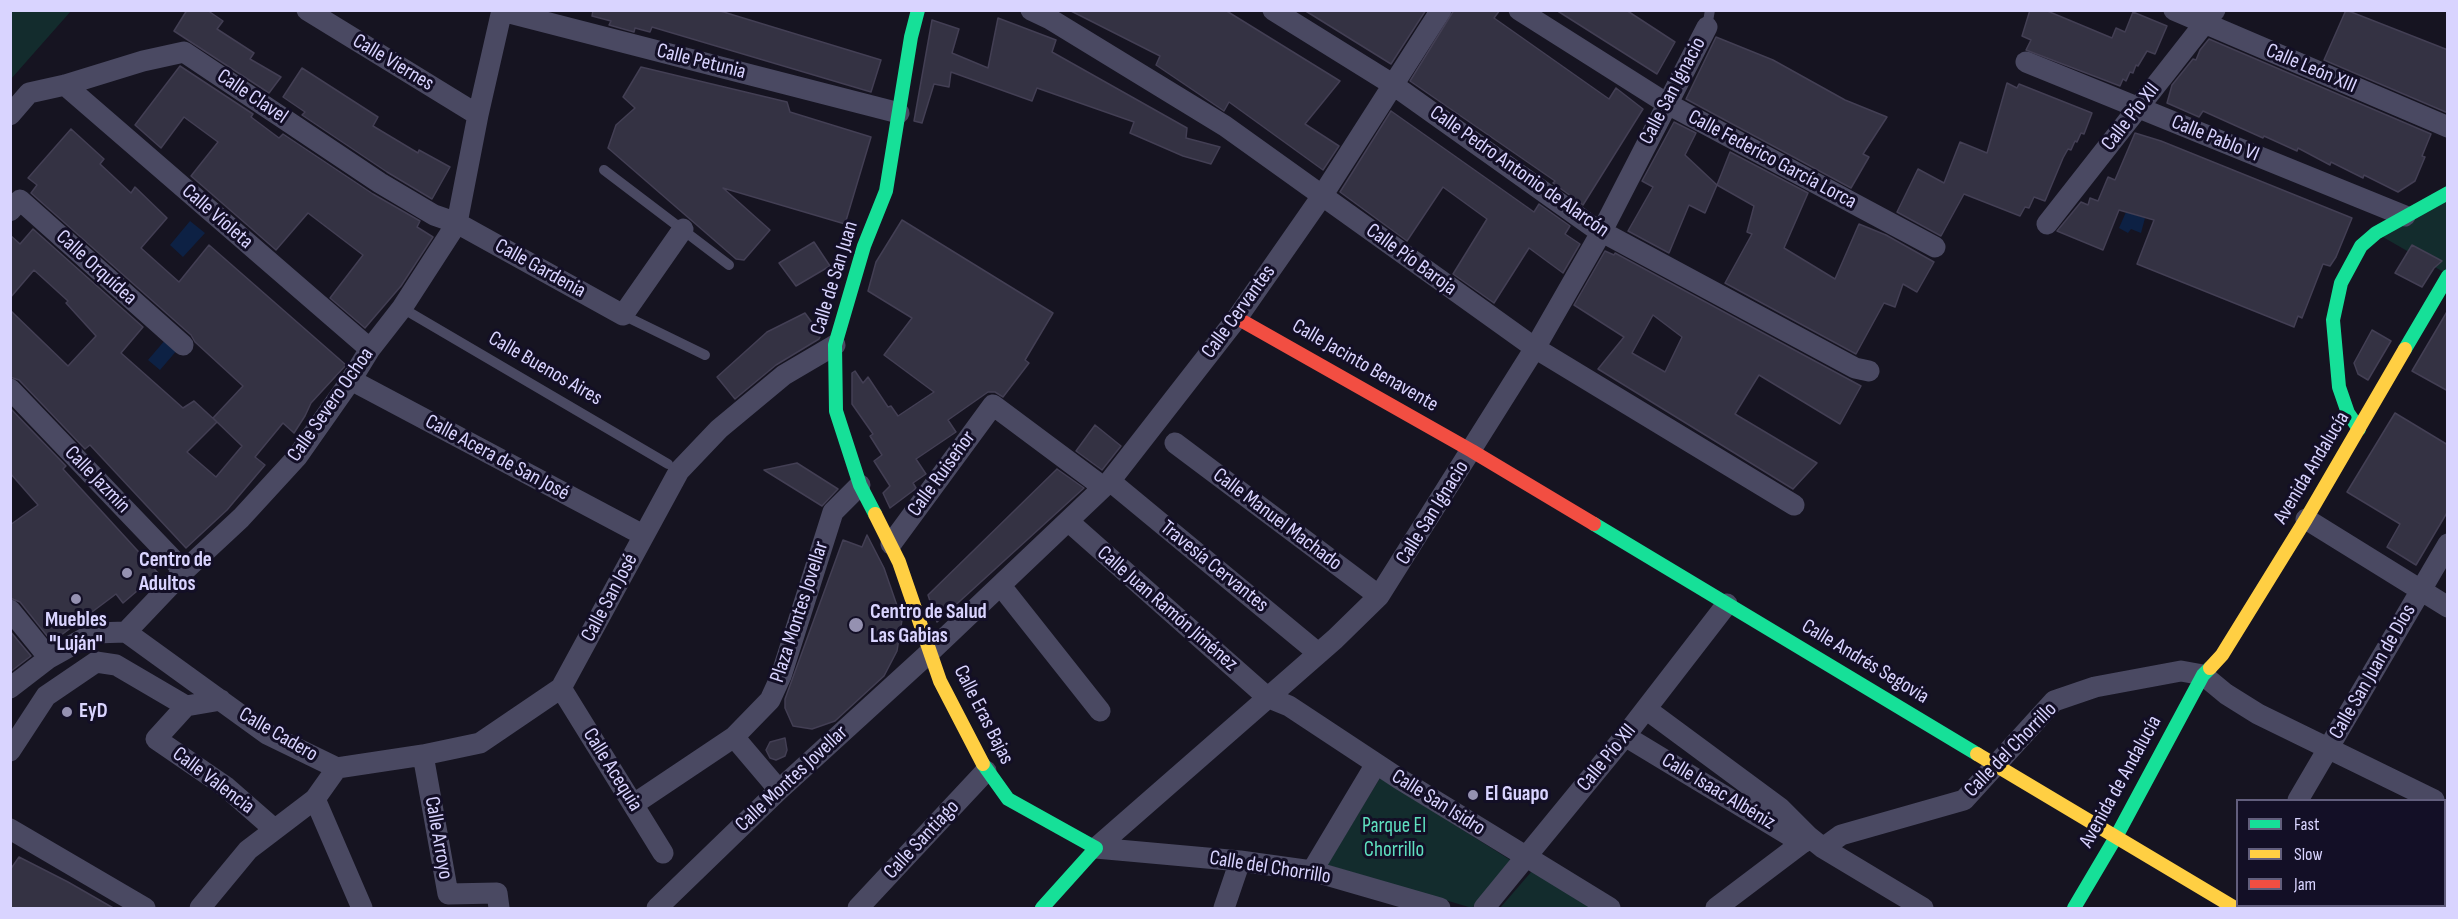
<!DOCTYPE html>
<meta charset="utf-8">
<style>
body{margin:0}
#map{position:relative;width:2458px;height:919px;overflow:hidden;background:#161421;font-family:"Sofia Sans Condensed",sans-serif}
canvas{display:block}
.frame{position:absolute;inset:0;border:12px solid #d9d4ff;pointer-events:none}
.legend{position:absolute;left:2236px;top:799px;width:210px;height:108px;box-sizing:border-box;background:#130f26;border:2px solid #625e7d;margin:0;padding:8px 10px;list-style:none;font-size:18px;color:#d9d4ff}
.legend li{display:flex;align-items:center;gap:12px;height:30px}
.legend b{width:30px;border:2px solid #625e7d}
</style>
<div id="map">
<canvas width="2458" height="919"></canvas>
<div class="frame"></div>
<ul class="legend">
<li><b style="height:8px;background:#16e098"></b>Fast</li>
<li><b style="height:8px;background:#ffcf43"></b>Slow</li>
<li><b style="height:8px;background:#f24e42"></b>Jam</li>
</ul>
</div>
<script>
const c = document.querySelector('canvas').getContext('2d');
c.lineJoin = 'round';
function fillPath(path, color) {
  c.fillStyle = color;
  c.fill(path, 'evenodd');
}
function toPath(rows) {
  const path = new Path2D();
  for (const r of rows) {
    path.moveTo(r[0], r[1]);
    for (let i = 2; i < r.length; i += 2) path.lineTo(r[i], r[i + 1]);
  }
  return path;
}
function stroke(path, color, width, dash) {
  c.strokeStyle = color;
  c.lineWidth = width;
  c.lineCap = dash ? 'butt' : 'round';
  c.setLineDash(dash || []);
  c.stroke(path);
}
function write(font, color, halo, rows, align = 'center') {
  c.font = font + ' "Sofia Sans Condensed",sans-serif';
  c.lineWidth = 6;
  c.setLineDash([]);
  c.textBaseline = 'middle';
  c.strokeStyle = halo;
  c.fillStyle = color;
  for (const [text, x, y, turn = 0] of rows) {
    c.save();
    c.translate(x, y);
    c.rotate((+turn || 0) * Math.PI / 180);
    c.textAlign = isNaN(turn) ? turn : align;
    if (halo) c.strokeText(text, 0, 0);
    c.fillText(text, 0, 0);
    c.restore();
  }
}
fillPath(toPath([
 [11,10,71,11,11,79,10,11],
 [2447,193,2447,274,2376,233],
 [1380,778,1512,861,1472,908,1327,865],
 [1532,871,1591,908,1500,908]
]), '#132c2d');
fillPath(toPath([
 [2126,212,2145,218,2141,233,2131,229,2128,233,2119,228],
 [190,221,205,233,183,257,170,245],
 [166,339,178,349,160,370,148,360]
]), '#0d2144');
const building = toPath([
 [187,10,207,10,223,21,217,29,254,53,250,59,281,77,269,93,174,31,187,10],
 [593,10,717,10,881,60,871,92,652,27,650,32,635,28,634,32,609,25,611,21,592,16,593,10],
 [1069,10,1225,10,1340,81,1305,124,1339,146,1323,170,1229,102,1224,111,1156,65,1160,56,1069,10],
 [1304,10,1426,10,1391,64,1304,10],
 [1454,10,1500,10,1494,18,1609,99,1616,88,1643,109,1583,205,1553,183,1555,181,1410,81,1454,10],
 [1556,10,1626,10,1675,42,1657,74,1556,10],
 [2030,10,2045,10,2112,38,2116,28,2125,32,2133,12,2167,26,2155,54,2147,51,2138,66,2136,65,2133,73,2130,72,2126,81,2123,79,2120,86,2026,50,2031,40,2022,36,2030,10],
 [2346,10,2448,50,2448,113,2324,60,2346,10],
 [998,18,1056,40,1052,52,1187,128,1186,138,1220,147,1211,164,1183,156,1130,133,1134,122,1037,88,1032,101,951,72,949,87,934,84,922,123,914,121,932,20,959,29,952,53,988,68,998,18],
 [1716,37,1773,60,1845,100,1887,117,1863,154,1869,157,1851,188,1686,99,1716,37],
 [2209,39,2431,134,2422,156,2425,157,2415,181,2398,192,2364,175,2363,178,2331,162,2330,165,2298,148,2297,151,2264,136,2263,138,2203,111,2199,117,2167,103,2172,85,2193,59,2196,60,2200,50,2209,39],
 [180,66,253,114,251,117,279,138,283,134,373,194,420,221,417,227,433,237,401,286,365,328,330,298,363,255,308,213,276,250,191,176,218,142,184,117,161,148,135,125,180,66],
 [641,67,787,102,790,112,871,137,845,224,723,188,770,230,744,260,736,259,608,148,616,125,635,108,623,97,641,67],
 [302,68,378,117,373,126,418,153,419,150,450,167,432,199,387,172,302,115,305,112,283,97,302,68],
 [2007,83,2017,88,2019,84,2092,113,2084,134,2081,133,2077,142,2075,141,2071,150,2068,149,2063,158,2045,201,2034,197,2029,208,2025,207,2020,216,1964,194,1941,236,1897,212,1918,169,1944,183,1960,142,1987,153,2007,83],
 [1391,111,1534,212,1539,204,1570,226,1565,234,1580,244,1563,273,1529,248,1494,303,1453,274,1487,219,1443,187,1407,241,1340,192,1391,111],
 [1674,122,1696,133,1685,155,1717,185,1705,213,1689,205,1669,253,1628,231,1653,187,1642,181,1674,122],
 [71,129,104,159,100,164,131,193,135,187,167,218,141,248,179,282,209,245,346,365,311,403,305,416,294,433,283,423,255,457,265,465,227,510,186,548,90,445,85,449,19,380,10,377,10,310,68,366,96,336,66,303,68,301,34,270,10,298,10,235,20,244,33,229,143,327,121,353,183,408,194,401,217,422,213,418,243,386,195,342,191,335,31,193,37,185,28,178,71,129],
 [217,422,242,446,216,477,187,452,217,422],
 [2135,133,2161,141,2352,218,2336,257,2330,266,2323,264,2302,318,2298,316,2294,327,2137,264,2154,220,2119,210,2103,250,2057,231,2081,202,2088,205,2090,198,2098,201,2108,177,2115,180,2135,133],
 [1730,152,1808,193,1784,248,1835,279,1859,224,1886,235,1934,262,1917,292,1903,284,1895,307,1884,303,1856,354,1725,283,1752,234,1747,232,1754,206,1717,185,1730,152],
 [902,220,1053,313,1025,360,1029,363,1003,397,995,392,988,392,948,420,956,432,916,459,926,474,913,483,916,488,914,490,890,508,883,493,890,486,874,461,882,455,870,436,873,434,852,404,852,373,855,371,863,383,868,377,888,407,891,406,898,416,934,392,884,355,912,318,868,291,876,262,902,220],
 [814,242,830,266,796,286,779,263,814,242],
 [2412,245,2442,261,2434,268,2422,287,2395,273,2412,245],
 [1605,251,1614,255,1615,253,1861,386,1840,424,1759,375,1735,414,1817,463,1793,489,1598,369,1624,337,1574,305,1605,251],
 [1653,315,1682,337,1665,372,1632,353,1653,315],
 [2448,310,2448,391,2412,371,2448,310],
 [805,313,821,335,819,339,776,365,735,399,717,377,767,332,805,313],
 [2372,330,2391,341,2368,380,2358,374,2354,363,2372,330],
 [10,408,66,466,63,469,158,573,123,603,116,594,52,642,20,602,10,598,10,525,38,505,10,473,10,408],
 [2395,413,2448,445,2448,511,2416,565,2387,547,2400,524,2347,492,2395,413],
 [1095,425,1121,446,1102,470,1076,451,1095,425],
 [797,463,838,489,822,506,764,470,797,463],
 [1057,469,1084,488,937,622,928,595,1057,469],
 [867,535,884,568,902,620,897,651,884,676,835,721,812,729,793,726,785,708,785,699,843,540,862,547,867,535],
 [10,631,31,656,10,672,10,631],
 [785,738,787,750,785,756,776,760,770,758,766,750,770,742,785,738],
 [19,857,68,882,115,909,10,909,10,870,19,857]
]);
fillPath(building, '#343243');
stroke(building, '#433f54', 1.5);
stroke(toPath([
 [1707,27,1710,10],
 [604,170,729,265],
 [402,308,668,464],
 [623,315,705,355]
]), '#4a4962', 10);
stroke(toPath([
 [307,10,478,115],
 [1031,10,1050,19,1225,126,1535,348,1794,505],
 [1273,10,1392,84,1593,227,1855,368,1869,371],
 [1519,10,1666,103,1935,247],
 [2174,10,2448,127],
 [502,11,899,113],
 [2026,62,2405,216],
 [65,85,370,349],
 [10,115,29,93,65,85,143,61,184,52,380,183,434,215,457,223,623,315,683,229],
 [10,211,20,200,183,345],
 [2047,224,2215,10],
 [351,380,643,535],
 [10,389,184,571],
 [1175,443,1379,596],
 [1110,481,1318,653],
 [2306,519,2448,607],
 [1068,521,1267,697,1289,706,1398,778,1610,908],
 [891,544,993,405,1103,487],
 [1001,586,1100,711],
 [10,610,49,658],
 [126,632,267,734,337,768],
 [10,688,49,658,94,633,126,632,184,571,241,518,297,457,351,380,370,349,402,308,457,223,478,115,502,10],
 [561,688,663,853],
 [186,706,156,739,226,787,274,829],
 [1646,709,1780,808,1808,836,1823,848,1923,908],
 [1625,736,1802,843,1804,842],
 [734,737,779,790],
 [10,751,46,696,96,662,116,665,186,706,221,700],
 [423,755,448,894,497,893,499,908],
 [337,768,423,755,480,743,561,688,679,471,719,429,784,375,835,345],
 [315,799,362,908],
 [2298,800,2448,544],
 [634,804,734,737,770,700,781,676,833,512,860,485],
 [10,829,145,908],
 [2444,836,2448,830],
 [1096,848,1335,639,1379,596,1535,348,1602,231,1707,27],
 [1096,848,1240,861,1312,871,1440,908],
 [1823,848,1841,835,1964,800,2054,701,2095,687,2181,671,2203,675,2226,694,2258,714,2434,800],
 [1312,871,1376,764],
 [200,908,248,850,315,799,337,768],
 [657,908,779,790,929,653,1110,481,1237,318,1322,196,1441,10],
 [858,908,986,771],
 [1224,908,1240,861],
 [1484,908,1625,736,1727,604],
 [1716,908,1802,843],
 [2402,908,2404,906]
]), '#4a4962', 21);
stroke(toPath([
 [2405,349,2448,276],
 [2359,429,2348,413,2339,387,2333,320,2341,283,2361,246,2376,233,2448,193],
 [875,514,860,485,836,411,835,345,864,246,886,191,911,37,918,10],
 [1594,524,1977,754],
 [983,764,1008,799,1096,848,1042,908],
 [2074,908,2116,837,2203,675,2210,668]
]), '#16e098', 14);
stroke(toPath([
 [875,514,899,562,940,681,983,764],
 [2210,668,2222,655,2306,519,2405,349],
 [1977,754,2235,908]
]), '#ffcf43', 14);
stroke(toPath([
 [1237,318,1472,451,1594,524]
]), '#f24e42', 14);
for (const [x, y, r, color] of [
 [127,573,6,"#9591b1"],
 [76,599,6,"#9591b1"],
 [856,625,8,"#9591b1"],
 [67,712,6,"#9591b1"],
 [1473,795,6,"#9591b1"]
]) {
  const dot = new Path2D();
  dot.arc(x, y, r, 0, 2 * Math.PI);
  c.fillStyle = color;
  c.fill(dot);
  stroke(dot, '#130f26', 2);
}
write('21px', '#d9d4ff', '#130f26', [
 ["Calle Petunia",701,62,14],
 ["Calle Viernes",393,63,31],
 ["Calle León XIII",2311,69,23],
 ["Calle San Ignacio",1673,91,-62],
 ["Calle Clavel",252,97,34],
 ["Calle Pío XII",2131,117,-52],
 ["Calle Pablo VI",2215,139,22],
 ["Calle Federico García Lorca",1772,160,28],
 ["Calle Pedro Antonio de Alarcón",1519,172,35],
 ["Calle Violeta",217,217,41],
 ["Calle Pío Baroja",1411,260,36],
 ["Calle Orquídea",96,268,42],
 ["Calle Gardenia",540,269,29],
 ["Calle de San Juan",835,278,-73],
 ["Calle Cervantes",1239,312,-54],
 ["Calle Jacinto Benavente",1365,366,30],
 ["Calle Buenos Aires",545,369,30],
 ["Calle Severo Ochoa",331,405,-55],
 ["Calle Acera de San José",497,458,28],
 ["Avenida Andalucía",2312,468,-59],
 ["Calle Ruiseñor",942,474,-54],
 ["Calle Jazmín",97,480,46],
 ["Calle San Ignacio",1433,513,-58],
 ["Calle Manuel Machado",1277,520,37],
 ["Travesía Cervantes",1214,567,39],
 ["Calle San José",610,598,-62],
 ["Calle Juan Ramón Jiménez",1167,609,41],
 ["Plaza Montes Jovellar",800,612,-72],
 ["Calle Andrés Segovia",1865,662,31],
 ["Calle San Juan de Dios",2373,672,-60],
 ["Calle Eras Bajas",983,715,63],
 ["Calle Cadero",278,735,30],
 ["Calle del Chorrillo",2011,750,-46],
 ["Calle Pío XII",1607,758,-51],
 ["Calle Acequia",612,770,58],
 ["Calle Montes Jovellar",792,779,-43],
 ["Calle Valencia",213,781,37],
 ["Avenida de Andalucía",2121,782,-61],
 ["Calle Isaac Albéniz",1718,792,31],
 ["Calle San Isidro",1438,803,32],
 ["Calle Arroyo",438,838,80],
 ["Calle Santiago",922,840,-47],
 ["Calle del Chorrillo",1270,868,9]
]);
write('bold 21px', '#d9d4ff', '#130f26', [
 ["Centro de",139,561],
 ["Adultos",139,585],
 ["Centro de Salud",870,613],
 ["Las Gabias",870,637],
 ["Muebles",76,621,"center"],
 ["\"Luján\"",76,645,"center"],
 ["EyD",79,712],
 ["El Guapo",1485,795]
], 'left');
write('21px', '#5fe0c0', '#130f26', [
 ["Parque El",1394,827],
 ["Chorrillo",1394,851]
]);
</script>
